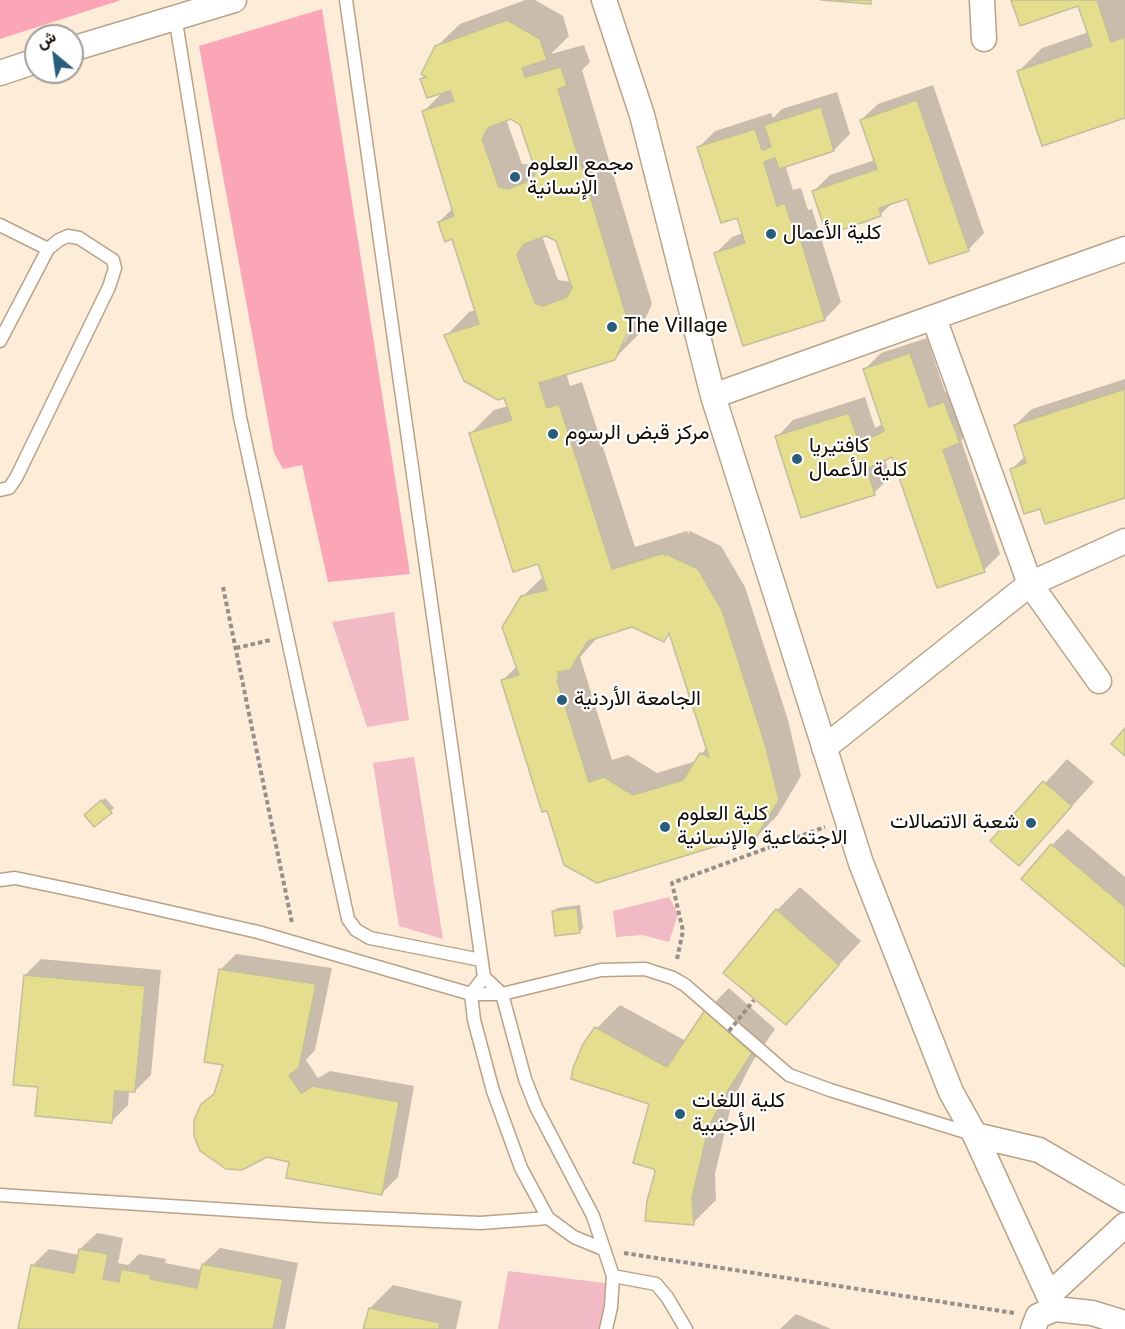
<!DOCTYPE html>
<meta charset="utf-8">
<style>
body{margin:0}
#map{position:relative;width:1125px;height:1329px;overflow:hidden;background:#fcf7f1;font-family:Roboto,Vazirmatn,sans-serif}
canvas{display:block}
.north{position:absolute;left:24px;top:24px;width:60px;height:60px;box-sizing:border-box;background:#fff;border:2px solid #a09d9a;border-radius:50%;rotate:331deg;font-size:16px;font-weight:700;line-height:24px;text-align:center;color:#120a03}
.north::after{content:'';display:block;margin:auto;width:21px;height:27px;background:#285d79;clip-path:polygon(50% 0,100% 100%,50% 72%,0 100%)}
</style>
<div id="map">
<canvas width="1125" height="1329"></canvas>
<div class="north">ش</div>
</div>
<script>
const c = document.querySelector('canvas').getContext('2d');
c.lineJoin = 'round';
function fillPath(path, color) {
  c.fillStyle = color;
  c.fill(path, 'evenodd');
}
function toPath(rows) {
  const path = new Path2D();
  for (const r of rows) {
    path.moveTo(r[0], r[1]);
    for (let i = 2; i < r.length; i += 2) path.lineTo(r[i], r[i + 1]);
  }
  return path;
}
function stroke(path, color, width, dash) {
  c.strokeStyle = color;
  c.lineWidth = width;
  c.lineCap = dash ? 'butt' : 'round';
  c.setLineDash(dash || []);
  c.stroke(path);
}
function write(font, color, halo, rows, align = 'center') {
  c.font = font + ' Roboto,Vazirmatn,sans-serif';
  c.lineWidth = 4.5;
  c.setLineDash([]);
  c.textBaseline = 'middle';
  c.strokeStyle = halo;
  c.fillStyle = color;
  for (const [text, x, y, turn = 0] of rows) {
    c.save();
    c.translate(x, y);
    c.rotate((+turn || 0) * Math.PI / 180);
    c.textAlign = isNaN(turn) ? turn : align;
    if (halo) c.strokeText(text, 0, 0);
    c.fillText(text, 0, 0);
    c.restore();
  }
}
fillPath(toPath([
 [0,0,1125,0,1125,1329,0,1329],
 [36,36,72,36,72,72,36,72]
]), '#fdecd7');
fillPath(toPath([
 [394,612,409,720,367,727,332,622],
 [414,757,443,939,399,926,373,763],
 [669,897,678,914,669,942,642,935,616,937,613,911],
 [508,1271,612,1284,601,1329,498,1329]
]), '#f1bac4');
fillPath(toPath([
 [0,0,121,0,0,39],
 [322,9,410,574,328,582,302,465,283,469,274,453,199,46]
]), '#faa6b7');
fillPath(toPath([
 [525,0,535,0,563,16,569,36,551,54,584,45,590,62,582,70,652,304,638,335,614,359,566,373,570,386,582,382,635,547,687,531,688,534,690,531,721,546,745,587,788,720,801,776,777,816,754,839,746,835,597,881,502,681,517,666,522,597,544,576,470,434,494,410,508,406,505,396,446,336,469,312,476,310,453,237,439,222,453,208,424,111,444,91,422,79,426,75,436,47,460,24],
 [511,117,521,124,536,165,522,164,506,119],
 [546,234,557,240,571,282,558,280,542,236],
 [632,320,634,322,625,342,622,342],
 [632,625,664,640,670,634,707,747,696,761,657,773,628,755,612,760,580,657,598,637],
 [1013,0,1125,0,1125,117,1019,71,1042,48,1089,32,1079,4],
 [933,85,984,233,968,250,907,197,893,202,880,215,813,192,830,175,875,160,861,120,878,104],
 [837,92,850,134,834,150,785,165,793,190,801,188,808,210,812,209,841,302,825,319,744,344,716,253,732,237,743,233,738,216,699,147,715,131,771,113,773,118,782,109],
 [927,338,945,392,960,386,976,426,961,440,1000,554,984,570,893,455,885,459,890,477,874,493,777,437,793,420,865,397,875,428,883,424,864,370,881,353],
 [1125,379,1125,496,1041,507,1012,469,1025,456,1015,425,1032,409],
 [1067,759,1094,782,1019,864,993,841],
 [105,798,114,808,111,811,90,811],
 [1068,829,1125,877,1125,965,1052,845],
 [800,887,861,941,786,1023,777,910],
 [580,905,583,928,580,931,554,912,557,908],
 [236,954,332,968,315,1050,306,1060,318,1078,330,1071,414,1086,398,1177,382,1193,290,1161,202,1105,217,1090,225,1063,220,970],
 [41,959,161,970,151,1075,135,1091,129,1090,128,1105,112,1121,39,1086,25,975],
 [729,988,775,1029,751,1064,732,1102,715,1174,716,1200,693,1223,657,1172,650,1103,597,1028,620,1005,686,1041,706,1011],
 [97,1233,123,1238,118,1263,128,1265,139,1254,166,1259,165,1263,202,1270,203,1264,220,1248,298,1263,285,1329,20,1329,33,1265,49,1249,79,1255,80,1249],
 [393,1285,462,1301,456,1329,366,1329,370,1308],
 [796,1314,831,1329,780,1329]
]), '#0003');
const building = toPath([
 [821,0,871,0,871,4,821,0],
 [1011,0,1097,0,1111,42,1125,37,1125,118,1042,146,1017,71,1092,46,1078,6,1020,26,1011,0],
 [507,20,540,39,547,60,522,68,525,77,561,67,567,86,558,89,630,328,615,360,539,383,547,408,559,404,612,569,664,553,665,556,666,554,698,569,722,610,765,744,779,800,754,841,746,837,597,883,564,865,547,811,542,812,501,680,519,675,502,627,521,596,547,590,538,564,513,572,469,433,512,420,504,398,498,400,464,381,444,335,479,324,452,239,445,242,438,222,454,216,422,111,454,101,450,91,427,98,420,79,426,77,421,74,435,46,507,20],
 [511,119,520,125,536,172,531,180,508,189,499,187,482,139,488,128,511,119],
 [546,236,556,241,572,288,567,297,543,306,535,303,517,255,524,244,546,236],
 [632,627,664,642,669,633,709,757,700,753,683,780,633,795,604,777,589,782,557,680,559,679,558,672,570,670,588,641,632,627],
 [917,100,969,251,929,264,907,199,879,208,881,216,827,235,812,191,877,169,860,120,917,100],
 [821,107,834,151,779,169,775,158,764,162,777,206,785,203,792,225,796,224,825,320,743,346,714,253,745,243,737,218,721,223,697,147,755,129,762,150,771,147,764,125,821,107],
 [910,353,929,407,944,402,960,443,943,450,985,572,937,588,892,457,867,469,875,495,801,518,775,436,849,413,859,443,884,431,863,369,910,353],
 [1125,389,1125,498,1045,524,1040,509,1024,514,1010,469,1026,463,1014,425,1125,389],
 [1125,728,1125,756,1111,744,1125,728],
 [1043,781,1072,806,1019,866,990,841,1043,781],
 [101,800,112,813,94,827,84,815,101,800],
 [1051,844,1125,907,1125,967,1021,879,1051,844],
 [577,908,580,933,555,936,552,911,577,908],
 [776,909,839,965,786,1025,723,973,776,909],
 [219,969,316,984,299,1068,289,1075,301,1093,313,1086,399,1102,382,1195,286,1178,289,1162,267,1157,242,1170,226,1169,200,1151,194,1136,194,1120,201,1104,214,1094,223,1065,204,1062,219,969],
 [24,975,145,986,135,1092,115,1091,112,1123,35,1116,38,1087,13,1085,24,975],
 [705,1010,752,1053,729,1089,709,1126,692,1198,694,1225,645,1221,647,1201,655,1172,654,1169,633,1163,649,1104,571,1079,573,1068,583,1044,595,1027,667,1067,705,1010],
 [79,1249,108,1254,103,1279,119,1282,121,1269,151,1275,150,1279,197,1288,202,1264,283,1279,273,1329,18,1329,31,1265,74,1273,79,1249],
 [369,1308,440,1323,439,1329,363,1329,369,1308]
]);
fillPath(building, '#e5de8e');
stroke(building, '#c1bf9e', 1.5);
const service = toPath([
 [346,0,484,977,502,994,525,1079,536,1107,593,1216,613,1276,611,1307,606,1329],
 [175,16,240,417,348,919,356,930,370,938,481,960],
 [0,225,48,249],
 [0,341,48,249,59,240,68,236,79,238,113,260,115,268,109,287,16,478,9,488,0,490],
 [0,880,15,878,82,892,258,932,471,994,502,994,601,970,645,969,673,978,685,985,789,1075,830,1090,972,1134],
 [484,977,471,994,474,1020,493,1091,521,1168,548,1218,574,1237,603,1249],
 [0,1195,324,1216,480,1223,548,1218],
 [613,1276,656,1284,667,1297,686,1329]
]);
const minor = toPath([
 [604,0,642,115,713,396,861,863,951,1092,975,1135,1055,1309],
 [982,0,984,39],
 [72,49,234,0],
 [0,73,36,61],
 [934,318,1030,584,1099,681],
 [713,396,1125,249],
 [824,748,1030,584,1125,541],
 [975,1135,1039,1150,1125,1200],
 [1049,1295,1125,1225],
 [1033,1329,1038,1316,1055,1309,1092,1313,1125,1323]
]);
stroke(service, '#b9a288', 15);
stroke(minor, '#b9a288', 27);
stroke(toPath([
 [223,587,292,923],
 [236,648,271,640],
 [677,959,683,931,672,883,825,827],
 [624,1253,1014,1313]
]), '#97908a', 4, [4.5, 3]);
stroke(service, '#fff', 12);
stroke(minor, '#fff', 24);
stroke(toPath([
 [729,1031,754,1000]
]), '#97908a', 4, [4.5, 3]);
for (const [x, y, r, color] of [
 [515,177,6,"#285d79"],
 [771,234,6,"#285d79"],
 [612,327,6,"#285d79"],
 [553,434,6,"#285d79"],
 [797,459,6,"#285d79"],
 [562,700,6,"#285d79"],
 [1031,823,6,"#285d79"],
 [665,827,6,"#285d79"],
 [680,1114,6,"#285d79"]
]) {
  const dot = new Path2D();
  dot.arc(x, y, r, 0, 2 * Math.PI);
  c.fillStyle = color;
  c.fill(dot);
  stroke(dot, '#fff', 2);
}
write('21px', '#120a03', '#fff', [
 ["مجمع العلوم",527,165],
 ["الإنسانية",527,189],
 ["كلية الأعمال",783,234],
 ["The Village",624,327],
 ["مركز قبض الرسوم",565,434],
 ["كافتيريا",809,447],
 ["كلية الأعمال",809,471],
 ["الجامعة الأردنية",574,700],
 ["كلية العلوم",677,815],
 ["الاجتماعية والإنسانية",677,839],
 ["شعبة الاتصالات",1019,823,"right"],
 ["كلية اللغات",692,1102],
 ["الأجنبية",692,1126]
], 'left');
</script>
